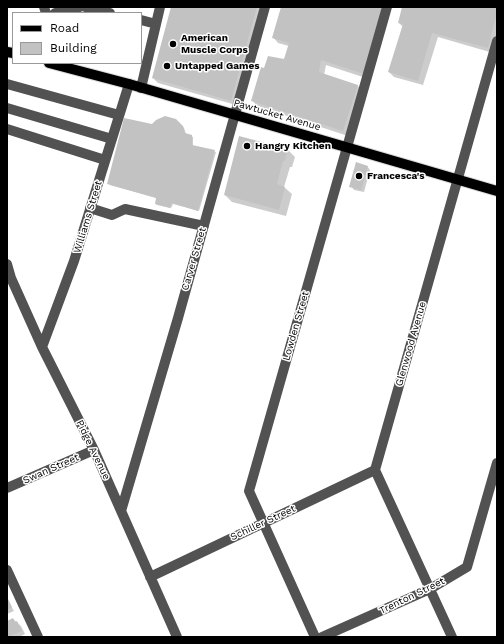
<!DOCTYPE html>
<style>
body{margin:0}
#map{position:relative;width:504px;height:644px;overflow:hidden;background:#fff;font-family:"Work Sans",sans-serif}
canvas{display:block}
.frame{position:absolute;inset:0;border:8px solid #000;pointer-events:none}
.legend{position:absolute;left:12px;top:12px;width:130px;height:52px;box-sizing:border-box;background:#fff;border:1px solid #999;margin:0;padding:5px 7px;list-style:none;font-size:12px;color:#000}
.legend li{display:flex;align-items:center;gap:8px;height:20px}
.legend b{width:20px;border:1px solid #999}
</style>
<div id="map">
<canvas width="504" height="644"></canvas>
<div class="frame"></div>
<ul class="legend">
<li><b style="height:5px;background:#000"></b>Road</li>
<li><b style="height:11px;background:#c2c2c2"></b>Building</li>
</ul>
</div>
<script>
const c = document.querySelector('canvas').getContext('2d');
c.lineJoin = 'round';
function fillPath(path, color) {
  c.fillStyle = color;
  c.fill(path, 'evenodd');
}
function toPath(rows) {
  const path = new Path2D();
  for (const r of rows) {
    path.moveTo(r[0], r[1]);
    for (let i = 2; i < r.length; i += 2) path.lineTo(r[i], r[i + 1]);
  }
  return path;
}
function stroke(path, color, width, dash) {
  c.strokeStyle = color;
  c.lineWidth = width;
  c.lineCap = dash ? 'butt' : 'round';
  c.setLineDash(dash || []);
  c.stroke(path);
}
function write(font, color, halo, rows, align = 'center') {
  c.font = font + ' "Work Sans",sans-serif';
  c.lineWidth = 3;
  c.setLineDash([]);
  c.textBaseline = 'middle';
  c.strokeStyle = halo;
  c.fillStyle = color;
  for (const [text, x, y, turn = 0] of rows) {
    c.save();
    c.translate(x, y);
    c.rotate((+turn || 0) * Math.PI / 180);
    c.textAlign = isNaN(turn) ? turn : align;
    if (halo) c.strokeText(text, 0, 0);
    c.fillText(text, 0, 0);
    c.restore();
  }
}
fillPath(toPath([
 [172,7,264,7,236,105,158,83,153,78],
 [282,7,389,7,369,79,326,65,324,75,358,86,363,91,348,136,257,106,252,100,265,69,284,60,289,46,278,43,273,37],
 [403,7,497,7,497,38,493,53,438,37,423,85,394,77,389,72,403,27,399,23],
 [176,120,184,128,186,134,193,137,193,146,216,152,199,211,173,204,171,208,157,205,156,204,157,198,110,185,152,125],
 [240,138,288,150,295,157,292,167,290,167,284,187,292,194,286,216,232,202,225,195],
 [367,166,370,170,364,192,354,190,351,186],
 [7,599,14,611,7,614],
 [13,619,21,626,25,634,19,637,7,637,7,622]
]), '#0003');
fillPath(toPath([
 [171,7,257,7,231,101,152,78],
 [281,7,383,7,364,74,321,60,319,72,358,85,343,131,251,101,261,67,264,68,268,56,284,59,289,43,272,38],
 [402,7,497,7,497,13,488,48,432,33,418,81,388,72,403,24,398,23],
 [165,116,176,119,183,126,185,133,192,135,192,145,215,150,198,211,172,203,170,208,155,204,156,198,107,184,124,118,152,124,156,120],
 [239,136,288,149,285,161,283,161,277,184,285,187,279,210,224,195],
 [356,162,368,166,361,190,349,187],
 [7,597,12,607,7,610],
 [13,618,15,622,17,621,22,631,7,637,7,621]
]), '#c2c2c2');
const major = toPath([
 [7,52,13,53],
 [49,63,129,84,497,191]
]);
stroke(major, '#dbdbdb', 12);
stroke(toPath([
 [44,7,46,13],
 [85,7,110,13],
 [55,13,80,7],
 [141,20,156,24],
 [7,84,119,115],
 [141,88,160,7],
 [7,108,112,139],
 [7,129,105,160],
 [90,208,112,215,125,209,204,226],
 [7,264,11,278,42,347,94,450,177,637],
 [42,347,74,261,129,84],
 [7,488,94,450],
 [121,511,178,318,265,7],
 [7,570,38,637],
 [150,577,375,470],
 [315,637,249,491,387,7],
 [322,637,430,589,467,567,497,463],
 [452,637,375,470,497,41]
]), '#525252', 10);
stroke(major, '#000', 10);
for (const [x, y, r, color] of [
 [173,44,4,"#000"],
 [167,66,4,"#000"],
 [247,146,4,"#000"],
 [359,176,4,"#000"]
]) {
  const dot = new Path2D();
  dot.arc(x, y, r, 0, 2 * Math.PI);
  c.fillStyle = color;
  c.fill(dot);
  stroke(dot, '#fff', 1.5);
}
write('bold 10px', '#000', '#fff', [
 ["American",181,38],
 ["Muscle Corps",181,50],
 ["Untapped Games",175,66],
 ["Hangry Kitchen",255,146],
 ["Francesca's",367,176]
], 'left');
write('10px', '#000', '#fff', [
 ["Pawtucket Avenue",277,115,16],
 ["Williams Street",88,217,-73],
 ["Carver Street",194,259,-74],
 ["Lowden Street",296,326,-74],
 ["Glenwood Avenue",411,344,-74],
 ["Pidge Avenue",93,450,64],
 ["Swan Street",51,469,-24],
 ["Schiller Street",263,523,-25],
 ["Trenton Street",412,596,-26]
]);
</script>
